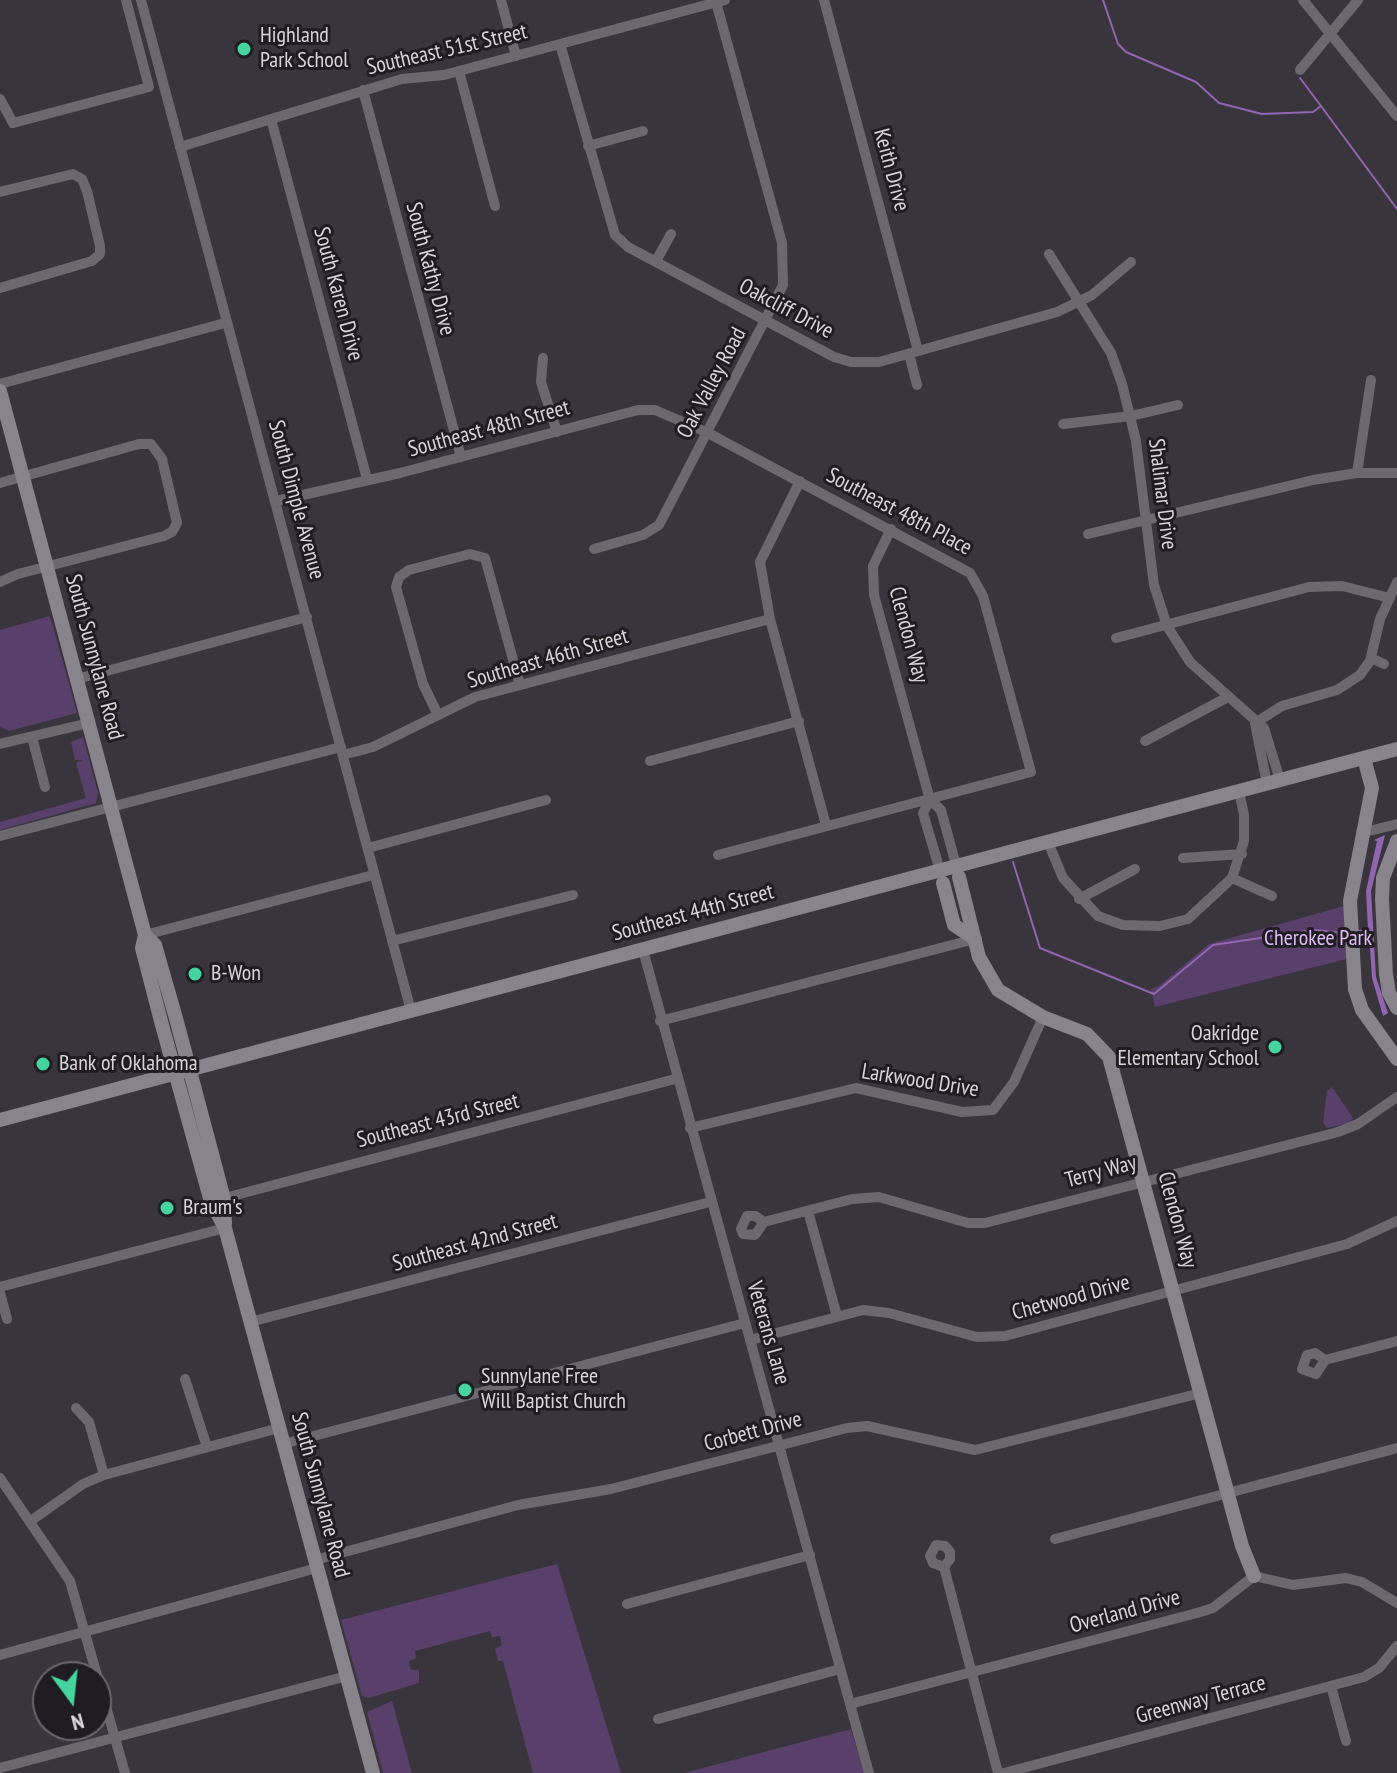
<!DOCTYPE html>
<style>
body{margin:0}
#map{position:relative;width:1397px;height:1773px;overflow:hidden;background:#39353d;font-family:"PT Sans Narrow",sans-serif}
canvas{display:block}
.north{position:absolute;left:32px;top:1661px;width:80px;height:80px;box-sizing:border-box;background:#1f1d21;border:2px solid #69676b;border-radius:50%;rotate:165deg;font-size:22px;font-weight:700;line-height:32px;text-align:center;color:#d8d5da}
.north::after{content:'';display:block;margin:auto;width:28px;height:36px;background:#46d49e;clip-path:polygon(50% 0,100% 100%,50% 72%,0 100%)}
</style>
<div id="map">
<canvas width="1397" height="1773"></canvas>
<div class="north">N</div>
</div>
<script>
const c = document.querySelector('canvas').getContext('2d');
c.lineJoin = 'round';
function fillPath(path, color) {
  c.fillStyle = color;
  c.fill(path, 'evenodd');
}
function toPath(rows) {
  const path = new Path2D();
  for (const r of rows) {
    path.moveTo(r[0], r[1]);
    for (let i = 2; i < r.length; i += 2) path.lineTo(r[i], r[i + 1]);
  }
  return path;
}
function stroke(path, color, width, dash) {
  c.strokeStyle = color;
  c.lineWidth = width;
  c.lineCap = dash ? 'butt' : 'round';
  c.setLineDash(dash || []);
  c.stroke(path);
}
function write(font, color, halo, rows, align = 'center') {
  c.font = font + ' "PT Sans Narrow",sans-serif';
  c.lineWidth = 6;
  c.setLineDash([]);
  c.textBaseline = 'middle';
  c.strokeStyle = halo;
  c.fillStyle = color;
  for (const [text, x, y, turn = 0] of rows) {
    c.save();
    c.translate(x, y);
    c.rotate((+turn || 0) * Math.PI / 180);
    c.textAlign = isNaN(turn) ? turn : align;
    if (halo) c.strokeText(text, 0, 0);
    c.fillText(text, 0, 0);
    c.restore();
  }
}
fillPath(toPath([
 [50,616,77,713,9,731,0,727,0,630],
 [83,737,98,793,96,803,0,830,0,822,86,798,76,763,82,760,75,760,71,742],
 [1344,906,1347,959,1155,1007,1151,989,1159,986,1209,944],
 [1332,1087,1353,1118,1349,1123,1327,1128,1323,1122,1327,1091],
 [557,1564,621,1773,533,1773,503,1661,498,1661,495,1649,502,1645,500,1636,492,1637,490,1631,415,1651,416,1658,409,1661,411,1670,419,1670,419,1683,369,1698,362,1696,341,1620],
 [392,1701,412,1773,383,1773,367,1712],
 [851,1729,864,1773,684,1773]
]), '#58406a');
fillPath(toPath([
 [1385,835,1371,891,1376,977,1388,1013,1383,1016,1372,978,1369,934,1357,934,1357,930,1368,929,1366,891,1377,841,1374,840]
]), '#9165b0');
stroke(toPath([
 [1103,0,1118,44,1126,52,1196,82,1219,103,1262,114,1313,112,1321,106,1397,209],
 [1300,78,1321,106],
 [1013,862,1040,948,1154,994,1213,945,1314,930,1345,933]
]), '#9165b0', 2);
stroke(toPath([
 [141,0,411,1011],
 [501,0,516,56],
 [824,0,918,351],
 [1303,0,1397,116],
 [560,44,615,235,628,247,834,357,851,362,879,362,1057,312,1092,295,1131,262],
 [1300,70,1358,0],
 [459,71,495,206],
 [363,90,461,457],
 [0,99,13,123,149,87,126,0],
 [271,119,367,479],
 [588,146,643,131],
 [180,147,402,79,444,75,725,0],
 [0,192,73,174,82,179,87,191,100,246,100,254,92,261,0,288],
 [1049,254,1111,353,1122,384,1136,441,1154,585,1167,626,1190,662,1264,728,1280,780],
 [656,261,671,234],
 [909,354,917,385],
 [543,358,541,382,557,432],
 [0,384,225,323],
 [1063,424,1131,416,1178,405],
 [1357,473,1371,380],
 [800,481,760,562,770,619,826,825],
 [0,483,139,444,151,444,162,459,177,523,172,532,164,536,18,574,0,582],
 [276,501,400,473,638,410,655,410,708,433,970,573,983,596,1031,772,718,855],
 [891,529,873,566,874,595,930,800,941,810,958,872],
 [1088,534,1313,480,1357,473,1397,473],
 [594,549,643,535,659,525,783,285,782,243,716,2],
 [1116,638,1309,587,1342,586,1390,598],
 [1371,658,1384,664],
 [77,679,307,617],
 [438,715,423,684,396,587,399,577,409,570,470,554,485,558,520,685],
 [1255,723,1282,706,1337,690,1360,675,1370,661,1380,619,1397,582],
 [1255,723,1267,784],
 [32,737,45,787],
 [1145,741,1228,697],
 [0,744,89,723],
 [343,755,373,747,475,697,770,619],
 [650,761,799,721],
 [930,800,923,813,941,874],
 [1365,832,1397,824],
 [0,836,341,747],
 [1048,842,1063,878,1098,916,1123,925,1160,926,1188,919,1232,878,1244,841,1244,815,1239,791],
 [368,848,546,800],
 [1183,858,1242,854],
 [1232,878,1272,896],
 [1079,899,1135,869],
 [145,935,373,875],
 [392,941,573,895],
 [643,950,869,1773],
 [660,1021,975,939],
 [690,1128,856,1088,962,1112,993,1110,1014,1082,1043,1017],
 [217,1200,675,1079],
 [808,1211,837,1316],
 [764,1222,755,1235,743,1234,741,1229,747,1216,755,1216,764,1222,852,1199,879,1197,968,1223,985,1223,1338,1132,1358,1124,1397,1097],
 [0,1287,225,1228],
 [0,1293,7,1319],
 [250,1322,710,1202],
 [750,1340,863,1310,889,1313,977,1337,1005,1336,1347,1244,1397,1221],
 [1325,1360,1315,1353,1307,1355,1302,1369,1316,1374,1325,1360,1397,1341],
 [185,1379,207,1447],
 [76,1408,89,1422,104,1475],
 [283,1444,745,1323],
 [0,1478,70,1581,125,1773],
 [32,1520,83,1484,104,1475,279,1428],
 [1055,1539,1397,1448],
 [315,1560,518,1505,611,1489,847,1428,867,1426,975,1450,1201,1393],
 [944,1567,950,1559,950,1552,945,1546,936,1545,930,1556,933,1563,944,1567,998,1773],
 [627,1604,810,1555],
 [0,1655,317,1568],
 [1331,1686,1346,1741],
 [850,1704,1197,1613,1213,1608,1254,1576,1293,1585,1346,1578,1362,1582,1397,1603],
 [658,1719,840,1669],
 [0,1768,347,1676],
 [1004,1773,1364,1677,1379,1668,1397,1646]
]), '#6b696d', 10);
stroke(toPath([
 [0,391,145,935,142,948,162,1025,211,1202,225,1228,373,1773],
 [1364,758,1372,788,1350,901,1355,989,1362,1010,1397,1059],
 [1397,841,1383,878,1382,899,1386,974,1389,993,1397,1008],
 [959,877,979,957,998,990,1043,1017,1087,1034,1109,1057,1242,1546,1254,1576],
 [943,883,954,925,975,939],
 [145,935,155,945,177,1022,224,1199,225,1224],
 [0,1120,1397,749]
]), '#88848b', 14);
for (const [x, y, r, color] of [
 [244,49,8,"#46d49e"],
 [195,974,8,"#46d49e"],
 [1275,1047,8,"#46d49e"],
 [43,1064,8,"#46d49e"],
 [167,1208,8,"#46d49e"],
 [465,1390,8,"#46d49e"]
]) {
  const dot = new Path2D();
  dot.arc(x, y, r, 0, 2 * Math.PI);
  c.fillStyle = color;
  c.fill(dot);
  stroke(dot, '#1f1d21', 3);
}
write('22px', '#d8d5da', '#1f1d21', [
 ["Highland",260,36],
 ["Park School",260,61],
 ["B-Won",211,974],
 ["Oakridge",1259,1034,"right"],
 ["Elementary School",1259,1059,"right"],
 ["Bank of Oklahoma",59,1064],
 ["Braum's",183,1208],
 ["Sunnylane Free",481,1377],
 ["Will Baptist Church",481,1402]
], 'left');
write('22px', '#d8d5da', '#1f1d21', [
 ["Southeast 51st Street",447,50,-13],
 ["Keith Drive",891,170,75],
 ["South Kathy Drive",430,269,75],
 ["South Karen Drive",338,294,75],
 ["Oakcliff Drive",786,309,28],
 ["Oak Valley Road",712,383,-62],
 ["Southeast 48th Street",489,429,-15],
 ["Shalimar Drive",1162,494,83],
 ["South Dimple Avenue",296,500,75],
 ["Southeast 48th Place",899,512,28],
 ["Clendon Way",908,635,75],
 ["South Sunnylane Road",94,657,75],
 ["Southeast 46th Street",548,659,-16],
 ["Southeast 44th Street",693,913,-15],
 ["Larkwood Drive",920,1081,9],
 ["Southeast 43rd Street",438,1121,-14],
 ["Terry Way",1101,1172,-15],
 ["Clendon Way",1177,1220,75],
 ["Southeast 42nd Street",475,1243,-15],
 ["Chetwood Drive",1071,1298,-15],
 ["Veterans Lane",768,1333,74],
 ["Corbett Drive",753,1432,-15],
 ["South Sunnylane Road",320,1495,75],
 ["Overland Drive",1125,1612,-15],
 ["Greenway Terrace",1201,1700,-15]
]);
write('22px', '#dfbcf9', '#1f1d21', [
 ["Cherokee Park",1318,939]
]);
</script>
